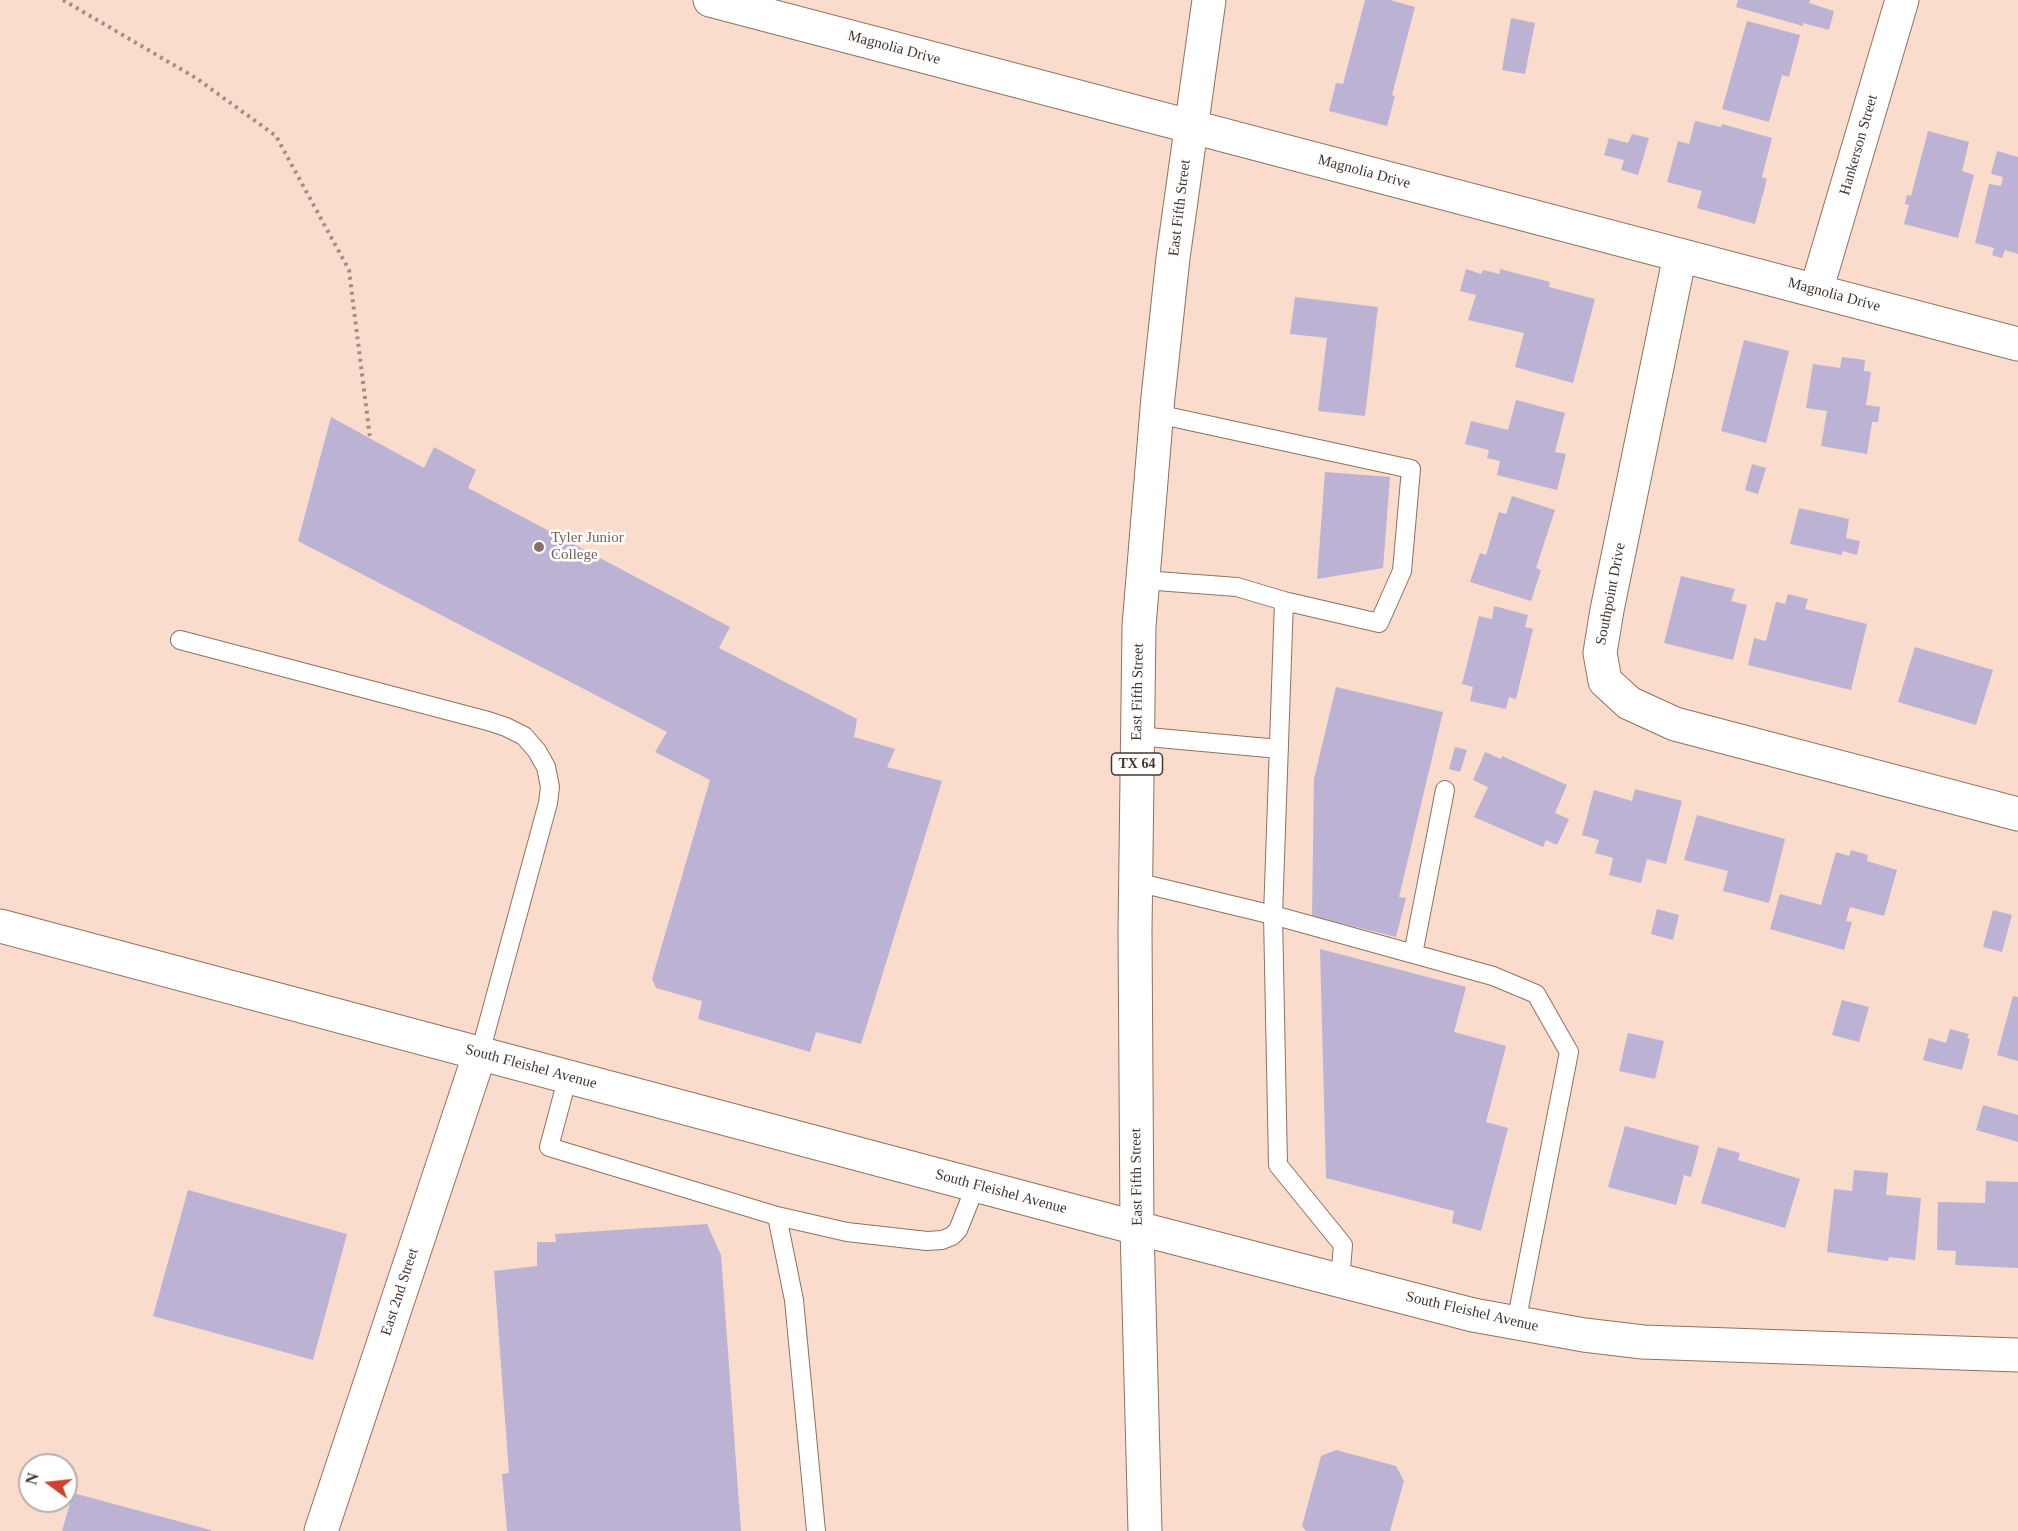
<!DOCTYPE html>
<style>
body{margin:0}
#map{position:relative;width:2018px;height:1531px;overflow:hidden;background:#fadccd;font-family:"Times New Roman",serif}
canvas{display:block}
.north{position:absolute;left:18px;top:1453px;width:60px;height:60px;box-sizing:border-box;background:#fff;border:2px solid #b4afab;border-radius:50%;rotate:285deg;font-size:16px;font-weight:700;line-height:24px;text-align:center;color:#44362e}
.north::after{content:'';display:block;margin:auto;width:21px;height:27px;background:#ce412f;clip-path:polygon(50% 0,100% 100%,50% 72%,0 100%)}
</style>
<div id="map">
<canvas width="2018" height="1531"></canvas>
<div class="north">N</div>
</div>
<script>
const c = document.querySelector('canvas').getContext('2d');
c.lineJoin = 'round';
function fillPath(path, color) {
  c.fillStyle = color;
  c.fill(path, 'evenodd');
}
function toPath(rows) {
  const path = new Path2D();
  for (const r of rows) {
    path.moveTo(r[0], r[1]);
    for (let i = 2; i < r.length; i += 2) path.lineTo(r[i], r[i + 1]);
  }
  return path;
}
function stroke(path, color, width, dash) {
  c.strokeStyle = color;
  c.lineWidth = width;
  c.lineCap = dash ? 'butt' : 'round';
  c.setLineDash(dash || []);
  c.stroke(path);
}
function write(font, color, halo, rows, align = 'center') {
  c.font = font + ' "Times New Roman",serif';
  c.lineWidth = 5;
  c.setLineDash([]);
  c.textBaseline = 'middle';
  c.strokeStyle = halo;
  c.fillStyle = color;
  for (const [text, x, y, turn = 0] of rows) {
    c.save();
    c.translate(x, y);
    c.rotate((+turn || 0) * Math.PI / 180);
    c.textAlign = isNaN(turn) ? turn : align;
    if (halo) c.strokeText(text, 0, 0);
    c.fillText(text, 0, 0);
    c.restore();
  }
}
fillPath(toPath([
 [1365,0,1390,0,1415,7,1392,95,1395,96,1387,126,1329,111,1336,83,1343,84],
 [1738,0,1810,0,1809,3,1834,11,1829,30,1803,23,1803,26,1736,7],
 [1511,18,1535,23,1525,74,1502,70],
 [1747,21,1800,35,1789,77,1782,75,1769,122,1722,109],
 [1695,121,1721,127,1722,124,1772,138,1762,177,1767,179,1755,224,1697,208,1702,191,1667,182,1678,141,1689,144],
 [1928,131,1969,142,1962,171,1974,175,1958,238,1904,224,1909,205,1905,204,1907,195,1911,196],
 [1632,134,1649,138,1638,175,1621,170,1624,160,1604,155,1609,138,1628,143],
 [1997,151,2018,157,2018,254,2005,250,2002,258,1992,255,1994,248,1975,243,1989,184,2001,186,2003,177,1991,174],
 [1466,269,1481,274,1483,270,1500,274,1500,269,1550,282,1549,287,1595,299,1573,383,1515,367,1524,333,1468,320,1476,295,1460,291],
 [1295,297,1378,307,1365,416,1318,411,1327,338,1290,334],
 [1744,340,1789,351,1766,443,1721,431],
 [1842,357,1865,360,1864,371,1871,372,1866,405,1880,407,1878,422,1872,422,1867,454,1821,446,1827,411,1806,408,1813,364,1840,368],
 [1516,400,1565,413,1555,452,1566,454,1557,490,1497,475,1500,461,1487,458,1489,450,1465,444,1471,421,1508,430],
 [331,417,424,468,434,447,476,470,468,488,730,627,719,648,857,719,854,737,895,749,887,767,942,781,861,1044,816,1032,810,1052,698,1019,702,1001,656,988,652,979,710,780,655,752,667,732,298,541],
 [1752,464,1766,468,1758,494,1745,490],
 [1325,472,1390,477,1383,568,1317,579],
 [1512,496,1555,510,1536,568,1541,570,1531,601,1470,582,1480,553,1486,555,1499,512,1506,514],
 [1799,508,1849,519,1846,538,1860,541,1857,555,1842,551,1842,555,1790,544],
 [1681,576,1735,589,1731,601,1747,605,1733,660,1664,643],
 [1788,594,1808,599,1805,609,1867,624,1851,690,1748,665,1754,638,1766,641,1776,602,1785,604],
 [1494,606,1528,615,1525,627,1533,629,1516,699,1509,697,1506,709,1470,701,1473,687,1462,684,1479,616,1492,619],
 [1915,647,1993,670,1976,725,1898,702],
 [1336,687,1443,712,1399,897,1406,898,1396,937,1312,916,1314,779],
 [1455,747,1467,750,1460,772,1449,769],
 [1485,752,1501,759,1502,756,1567,785,1555,813,1569,819,1557,845,1546,840,1543,847,1474,817,1488,787,1473,780],
 [1635,789,1682,801,1666,864,1647,859,1641,883,1609,875,1613,858,1595,853,1599,840,1582,835,1594,790,1632,801],
 [1697,815,1785,839,1769,903,1723,891,1728,871,1684,860],
 [1851,850,1868,855,1867,861,1897,870,1884,916,1850,907,1846,921,1852,922,1844,950,1770,929,1780,894,1821,905,1836,852,1849,856],
 [1657,909,1679,915,1673,940,1651,934],
 [1993,910,2012,915,2002,952,1983,947],
 [1320,949,1466,987,1454,1032,1506,1046,1486,1122,1508,1128,1481,1231,1452,1223,1454,1211,1326,1178],
 [2013,996,2018,997,2018,1061,1997,1055],
 [1842,1000,1869,1007,1859,1042,1832,1035],
 [1950,1029,1969,1034,1967,1038,1970,1039,1962,1070,1923,1060,1929,1038,1946,1043],
 [1628,1033,1664,1041,1655,1079,1619,1071],
 [1983,1105,2018,1115,2018,1142,1976,1130],
 [1625,1126,1699,1146,1691,1177,1684,1175,1676,1205,1608,1187],
 [1718,1147,1740,1153,1738,1160,1800,1179,1785,1228,1701,1203],
 [1854,1170,1888,1173,1886,1195,1921,1198,1915,1260,1889,1257,1888,1261,1827,1252,1834,1189,1852,1191],
 [1986,1181,2018,1182,2018,1268,1955,1265,1956,1251,1937,1250,1938,1202,1985,1203],
 [188,1190,347,1234,313,1360,153,1316],
 [707,1224,721,1255,741,1531,507,1531,502,1474,509,1473,494,1271,537,1266,537,1242,556,1242,555,1234],
 [1336,1450,1396,1466,1404,1481,1390,1531,1306,1531,1302,1526,1321,1456],
 [73,1493,211,1530,211,1531,62,1531]
]), '#bbb2d4');
const lane = toPath([
 [1157,414,1411,469,1402,571,1379,623,1284,601],
 [1143,580,1237,587,1284,601,1273,915,1278,1165,1343,1245,1340,1281],
 [180,640,488,721,506,727,524,736,537,751,546,767,550,787,548,803,480,1053],
 [1137,736,1279,749],
 [1136,882,1273,915,1493,976,1536,994,1569,1052,1516,1323],
 [1413,954,1445,790],
 [568,1076,549,1147,777,1216,794,1300,816,1531],
 [777,1216,847,1232,927,1241,942,1240,952,1236,958,1230,976,1185]
]);
const street = toPath([
 [710,0,2018,344],
 [1680,255,1607,610,1600,653,1605,681,1629,703,1675,724,2018,814],
 [1816,291,1902,0],
 [0,926,1137,1228,1473,1315,1584,1335,1643,1342,2018,1355],
 [321,1531,480,1053]
]);
const primary = toPath([
 [1145,1531,1137,1228,1135,931,1139,626,1158,397,1173,258,1209,0]
]);
stroke(lane, '#91715f', 20);
stroke(street, '#91715f', 35);
stroke(primary, '#91715f', 35);
stroke(toPath([
 [63,0,196,78,276,136,349,270,370,438]
]), '#a48e82', 4, [3, 4.5]);
stroke(lane, '#fff', 18);
stroke(street, '#fff', 33);
stroke(primary, '#fff', 33);
for (const [x, y, r, color] of [
 [539,547,6,"#8d6e63"]
]) {
  const dot = new Path2D();
  dot.arc(x, y, r, 0, 2 * Math.PI);
  c.fillStyle = color;
  c.fill(dot);
  stroke(dot, '#fff', 2);
}
for (const [x, y, w] of [
 [1137,764,51]
]) {
  const box = new Path2D();
  box.roundRect(x - w / 2, y - 11, w, 22, 4.5);
  c.fillStyle = '#fff';
  c.fill(box);
  stroke(box, '#44362e', 1.5);
}
write('bold 14px', '#44362e', null, [
 ["TX 64",1137,764]
]);
write('15px', '#44362e', '#fff', [
 ["Magnolia Drive",894,48,15],
 ["Hankerson Street",1859,145,-74],
 ["Magnolia Drive",1364,172,15],
 ["East Fifth Street",1180,208,-83],
 ["Magnolia Drive",1834,295,15],
 ["Southpoint Drive",1611,594,-79],
 ["East Fifth Street",1138,692,-89],
 ["South Fleishel Avenue",531,1067,15],
 ["East Fifth Street",1137,1177,-91],
 ["South Fleishel Avenue",1001,1192,15],
 ["East 2nd Street",400,1292,-72],
 ["South Fleishel Avenue",1472,1312,13]
]);
write('15px', '#785e54', '#fff', [
 ["Tyler Junior",551,538],
 ["College",551,555]
], 'left');
</script>
